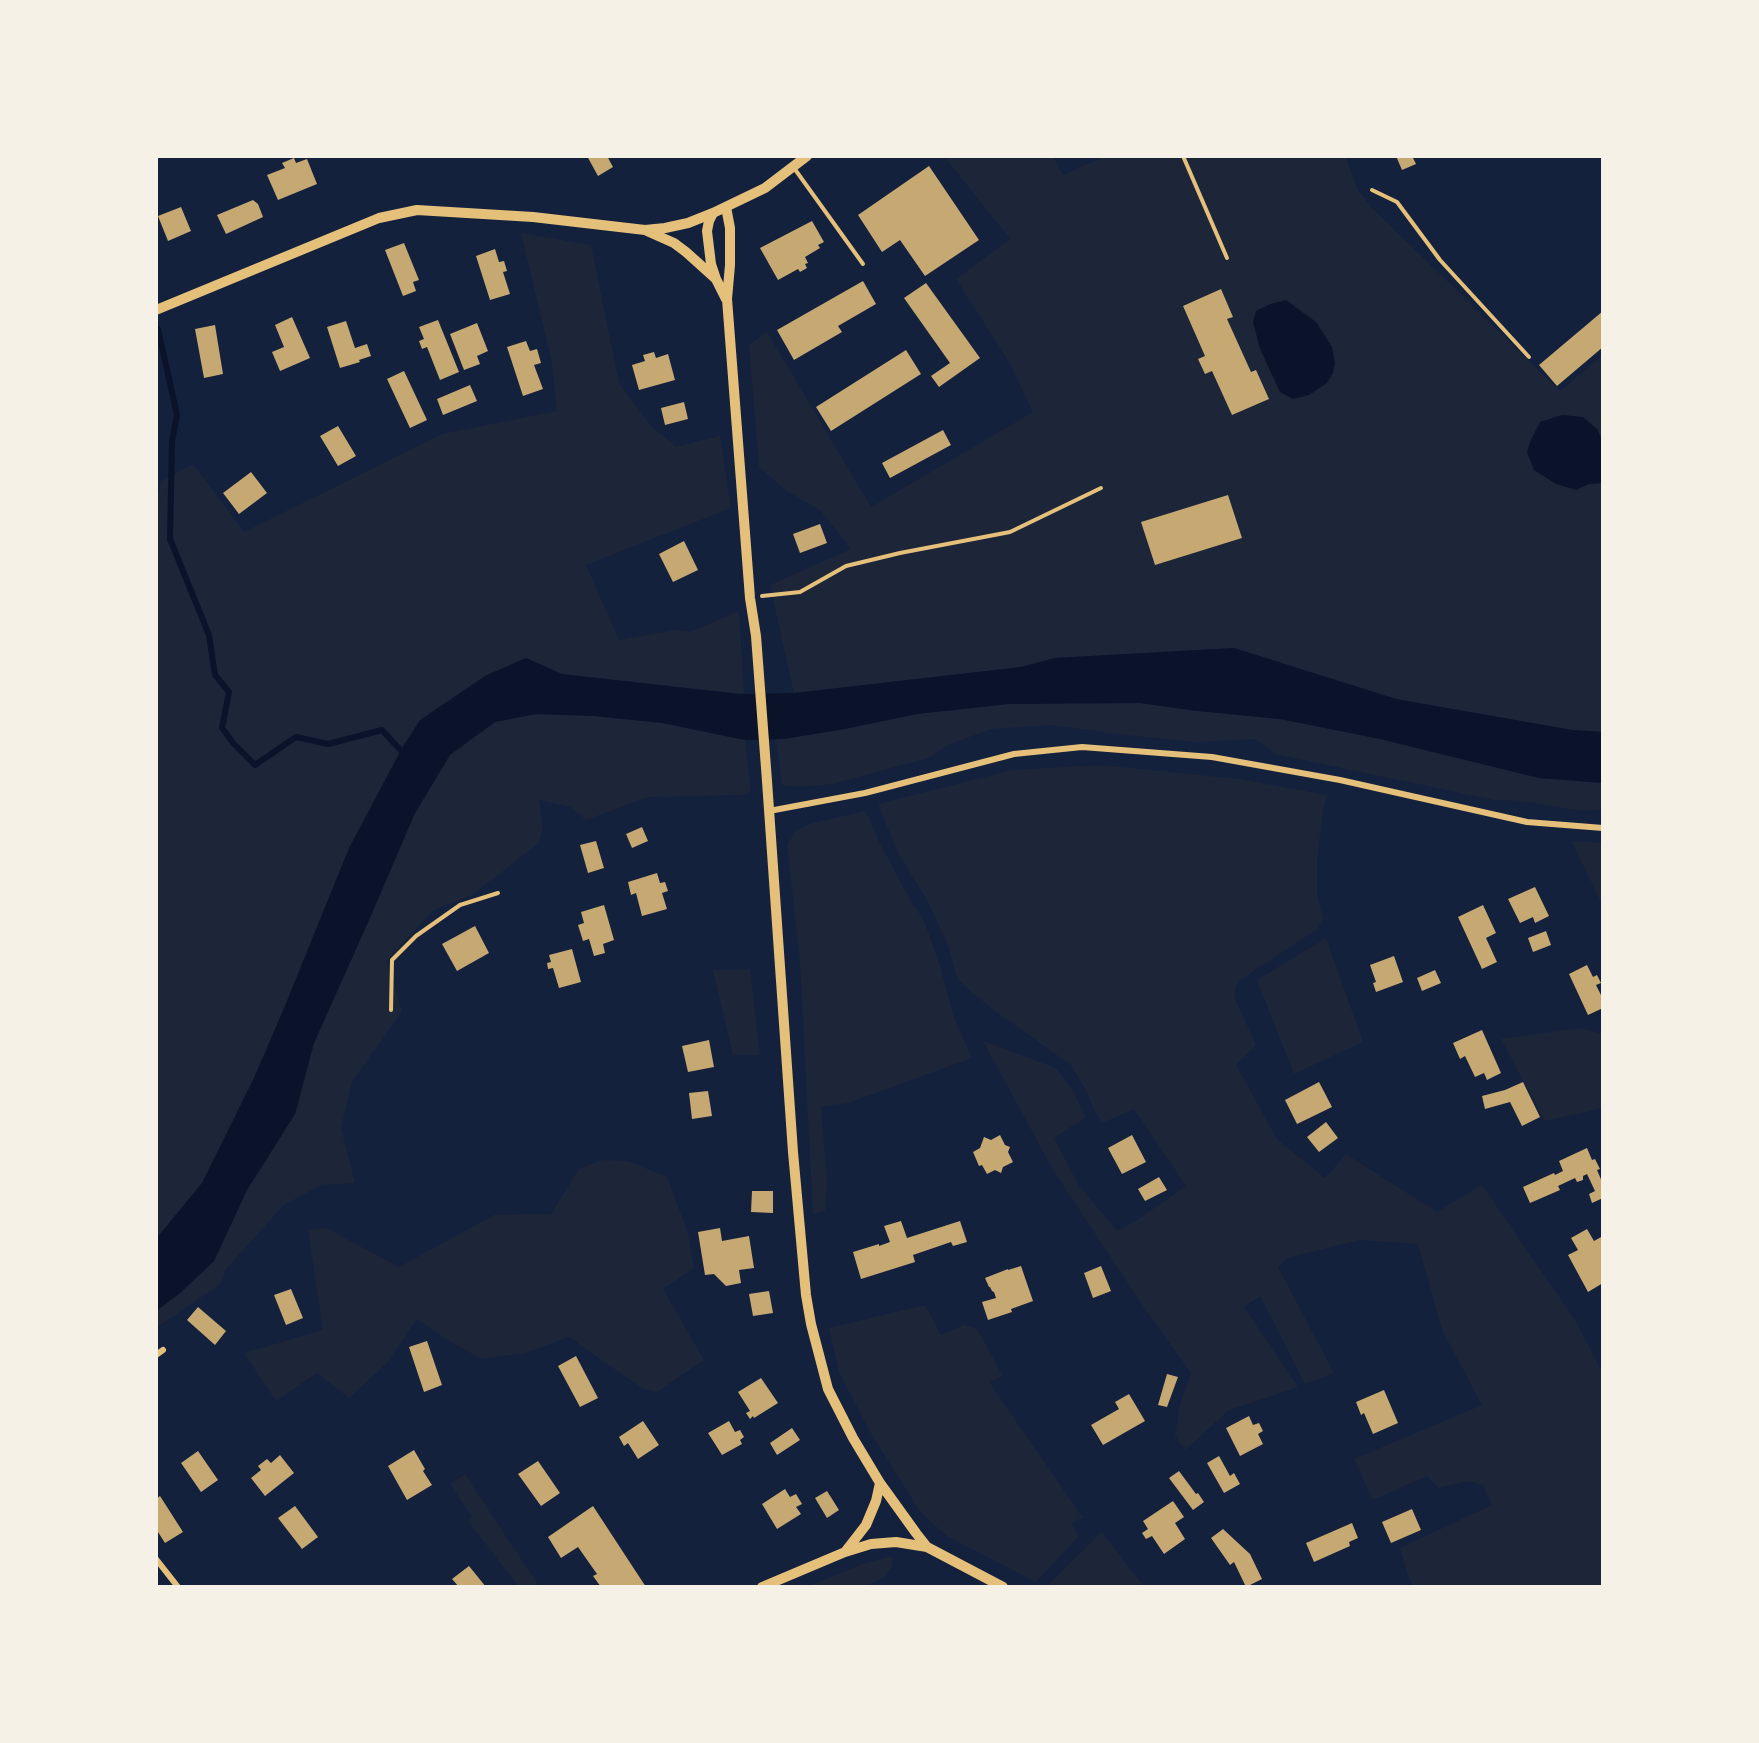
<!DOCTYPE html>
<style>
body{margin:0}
#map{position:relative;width:1759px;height:1743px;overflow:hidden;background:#14213d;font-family:Roboto,sans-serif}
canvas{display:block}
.frame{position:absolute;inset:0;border:158px solid #f6f1e7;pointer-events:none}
</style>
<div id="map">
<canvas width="1759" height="1743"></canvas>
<div class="frame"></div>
</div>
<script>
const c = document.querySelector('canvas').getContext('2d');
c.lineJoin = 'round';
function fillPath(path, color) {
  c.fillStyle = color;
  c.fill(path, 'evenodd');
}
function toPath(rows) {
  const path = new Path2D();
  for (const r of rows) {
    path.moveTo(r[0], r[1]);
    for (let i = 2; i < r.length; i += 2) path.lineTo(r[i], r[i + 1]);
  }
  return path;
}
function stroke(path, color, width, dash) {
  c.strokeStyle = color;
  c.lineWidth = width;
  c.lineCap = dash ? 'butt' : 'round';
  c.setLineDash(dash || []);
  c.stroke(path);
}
fillPath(toPath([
 [944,156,1053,156,1063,175,1106,156,1345,156,1357,188,1371,207,1560,391,1603,355,1603,732,1572,730,1396,699,1234,648,1055,658,1021,667,794,693,770,585,851,549,820,510,787,491,759,467,749,345,767,332,871,507,1033,412,1009,362,956,279,1010,239],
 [521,233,591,245,619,383,651,426,676,447,720,436,731,508,586,565,619,640,675,630,690,632,739,611,744,694,562,674,526,658,485,676,282,1013,254,1078,202,1183,156,1239,156,498,162,481,193,464,244,532,442,434,557,411,551,358],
 [1140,703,1197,711,1280,719,1380,739,1539,778,1603,783,1603,809,1583,811,1521,801,1494,800,1275,754,1256,739,1196,742,1126,735,1051,725,991,729,948,745,928,758,832,784,802,787,782,785,776,739,845,729,917,714,1009,704],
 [536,714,594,716,662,723,745,740,751,791,742,795,648,797,586,820,570,807,539,800,543,828,539,843,472,895,434,910,386,961,402,1011,352,1082,341,1128,355,1183,321,1185,284,1205,226,1269,219,1285,156,1328,156,1311,179,1294,214,1261,247,1190,295,1114,314,1043,369,920,415,813,450,755,495,722],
 [1100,765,1239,779,1327,795,1323,810,1317,861,1317,895,1323,919,1316,930,1237,982,1234,996,1256,1045,1236,1065,1277,1139,1325,1178,1346,1154,1437,1212,1482,1185,1577,1323,1603,1374,1603,1587,1414,1587,1409,1578,1400,1548,1492,1505,1483,1485,1469,1481,1438,1488,1427,1476,1373,1500,1354,1459,1482,1405,1442,1330,1418,1244,1360,1240,1287,1258,1278,1267,1334,1373,1305,1384,1260,1296,1244,1307,1298,1387,1229,1410,1185,1450,1175,1436,1180,1404,1191,1373,1145,1309,1053,1170,983,1041,1056,1068,1072,1089,1086,1117,1054,1138,1078,1184,1117,1231,1136,1221,1186,1186,1134,1109,1102,1123,1095,1112,1087,1092,1071,1065,995,1011,972,993,957,978,948,945,927,900,898,853,878,804,1012,770],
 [865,811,870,819,879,842,912,903,924,920,940,966,954,1018,972,1058,848,1103,821,1107,827,1180,825,1211,813,1214,800,961,787,844,797,830,809,824],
 [1571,841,1603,843,1603,906],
 [1326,938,1363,1042,1294,1074,1257,980],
 [750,969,760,1055,733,1055,713,970],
 [1580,1028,1603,1034,1603,1108,1545,1121,1501,1039],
 [602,1160,628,1161,667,1177,688,1233,694,1268,663,1289,704,1360,657,1392,643,1389,569,1337,525,1353,481,1359,448,1340,417,1319,387,1363,349,1398,317,1373,276,1401,244,1353,323,1330,308,1230,326,1228,399,1267,494,1215,551,1214,579,1169],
 [925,1305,941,1335,964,1325,977,1329,1003,1376,989,1382,1083,1518,1071,1523,1079,1536,1036,1582,947,1536,921,1513,870,1432,839,1372,829,1328],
 [465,1474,513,1547,540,1587,519,1587,468,1521,472,1517,450,1484],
 [1102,1532,1144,1587,1048,1587,1052,1581],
 [892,1556,893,1565,884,1577,865,1587,806,1587,865,1563]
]), '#1d2539');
fillPath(toPath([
 [1286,300,1316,322,1332,347,1335,363,1333,373,1327,383,1309,395,1293,399,1280,392,1260,349,1253,322,1256,311,1270,304],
 [1562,415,1583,417,1597,429,1603,442,1603,483,1589,484,1576,490,1556,484,1534,470,1527,452,1530,442,1540,422],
 [1234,648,1396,699,1572,730,1603,732,1603,783,1539,778,1380,739,1280,719,1197,711,1140,703,1009,704,917,714,845,729,784,739,745,740,662,723,594,716,536,714,495,722,450,755,415,813,369,920,314,1043,295,1114,247,1190,214,1261,179,1294,156,1311,156,1239,202,1183,254,1078,282,1013,349,848,402,748,420,720,485,676,526,658,562,674,739,694,794,693,1021,667,1055,658]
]), '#0b132b');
stroke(toPath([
 [158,329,177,415,172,441,170,539,209,635,215,675,229,692,222,728,234,744,255,765,296,737,328,744,382,730,405,755]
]), '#0b132b', 6);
fillPath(toPath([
 [587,156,607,156,613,167,598,176],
 [1396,156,1412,156,1416,164,1402,170],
 [294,158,296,163,307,159,317,184,278,200,267,175,285,168,282,163],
 [929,166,979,240,925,276,900,240,882,252,858,215],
 [253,200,258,204,263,217,226,234,217,215],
 [181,207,191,231,168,241,158,216],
 [812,221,824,242,818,245,820,248,805,257,808,263,805,264,807,268,800,272,798,269,778,280,760,248],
 [404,243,419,280,413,282,416,291,403,296,385,250],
 [495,249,499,262,504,261,507,271,503,272,510,294,490,300,476,256],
 [863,281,876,304,838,326,842,332,794,360,777,330],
 [926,283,980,358,939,387,931,376,950,363,904,298],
 [1221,289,1233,317,1227,319,1251,372,1256,370,1269,399,1232,415,1212,371,1205,374,1198,359,1205,356,1183,306],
 [1603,311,1603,347,1557,386,1539,365],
 [292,317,310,358,280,371,272,352,284,347,275,325],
 [438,320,459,372,440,380,427,347,422,349,419,341,424,339,419,327],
 [346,321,355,348,367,344,371,356,359,360,360,362,340,368,327,327],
 [477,323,488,351,477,356,480,364,464,370,450,334],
 [215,325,223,374,204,378,195,329],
 [526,341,530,351,537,349,541,363,534,365,543,389,523,396,507,347],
 [906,350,921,374,831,431,816,407],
 [654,352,656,358,668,354,675,380,639,390,632,365,645,361,643,355],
 [404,371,427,420,410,428,387,379],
 [470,385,477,401,443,415,437,399],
 [684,402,688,419,665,425,661,408],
 [338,426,356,456,338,466,320,436],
 [943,430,951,445,890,478,882,463],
 [251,472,267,493,239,514,223,493],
 [1228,495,1242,538,1155,565,1141,522],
 [820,524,827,543,800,553,793,534],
 [684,541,698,570,673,582,659,554],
 [642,827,648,841,632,848,626,834],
 [596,841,604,868,588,873,580,845],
 [657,873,660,883,665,882,668,891,662,893,667,909,642,916,636,893,631,895,628,882],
 [1535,887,1549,916,1535,923,1533,917,1520,923,1508,899],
 [604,905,614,940,603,944,605,953,594,956,589,939,583,941,578,925,584,923,581,912],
 [1483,905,1496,933,1486,938,1497,962,1482,969,1458,917],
 [475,926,489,953,457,971,442,944],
 [1546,931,1551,945,1533,952,1528,938],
 [572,949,581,982,559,988,553,968,548,969,547,963,551,962,549,955],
 [1394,956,1403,982,1376,992,1373,983,1376,982,1370,965],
 [1587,965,1593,977,1597,975,1601,983,1596,985,1603,999,1603,1008,1588,1015,1569,974],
 [1435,970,1441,983,1422,991,1417,978],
 [1482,1030,1501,1073,1487,1080,1484,1073,1475,1077,1465,1056,1460,1059,1453,1043],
 [709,1040,714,1067,688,1072,682,1046],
 [1319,1082,1332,1107,1297,1124,1285,1100],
 [1523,1082,1540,1117,1522,1126,1510,1102,1485,1109,1482,1096,1505,1090],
 [708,1091,712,1116,692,1119,689,1093],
 [1326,1122,1338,1138,1319,1152,1307,1137],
 [1000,1135,1005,1145,1010,1147,1008,1152,1013,1162,1003,1167,1001,1173,995,1170,987,1174,982,1165,979,1166,973,1152,980,1148,984,1137,991,1140],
 [1132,1135,1146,1162,1122,1174,1108,1148],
 [1587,1148,1592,1160,1595,1159,1600,1169,1597,1170,1603,1184,1603,1198,1592,1203,1589,1194,1595,1191,1587,1174,1583,1176,1583,1180,1577,1182,1575,1178,1558,1186,1560,1190,1530,1203,1523,1187,1554,1173,1555,1175,1563,1171,1559,1161],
 [1159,1177,1167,1190,1145,1201,1138,1189],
 [752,1191,773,1191,773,1213,751,1212],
 [901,1221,907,1238,960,1221,967,1242,953,1246,951,1242,913,1255,915,1262,861,1279,853,1252,879,1244,879,1246,890,1242,884,1226],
 [720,1228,722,1241,749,1236,754,1268,739,1270,741,1283,726,1286,714,1274,705,1275,698,1232],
 [1587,1229,1594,1241,1603,1236,1603,1283,1588,1292,1568,1255,1578,1250,1571,1238],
 [1021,1266,1033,1301,1011,1309,1012,1312,988,1320,982,1302,996,1298,994,1292,992,1291,990,1287,989,1287,985,1278,1008,1269,1008,1270],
 [1101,1266,1111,1291,1093,1298,1084,1273],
 [291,1289,303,1318,286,1325,274,1295],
 [769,1291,773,1313,753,1316,749,1294],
 [198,1307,226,1331,215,1345,187,1320],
 [427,1341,442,1385,424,1392,409,1347],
 [576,1356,598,1398,580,1407,558,1366],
 [1167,1374,1178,1377,1167,1407,1158,1405],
 [761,1378,778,1403,754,1418,753,1416,750,1419,746,1413,750,1411,738,1392],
 [1384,1390,1398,1423,1373,1434,1364,1413,1361,1415,1356,1402],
 [1129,1394,1145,1421,1103,1445,1091,1425,1119,1409,1115,1402],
 [1249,1416,1253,1425,1259,1423,1263,1431,1258,1434,1263,1444,1240,1456,1226,1428],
 [643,1421,659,1445,638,1459,628,1443,624,1446,619,1437],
 [729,1421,735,1432,740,1430,744,1437,740,1440,742,1444,722,1455,708,1433],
 [792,1428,800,1440,777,1455,770,1443],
 [414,1450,425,1469,423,1471,432,1485,407,1500,388,1466],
 [198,1451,218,1480,201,1492,181,1463],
 [280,1455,294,1473,265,1496,251,1478,261,1470,258,1466,267,1459,271,1463],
 [1219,1456,1230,1476,1234,1473,1240,1484,1224,1493,1207,1463],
 [538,1461,560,1493,541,1506,518,1474],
 [1179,1471,1196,1494,1198,1493,1204,1502,1193,1510,1169,1478],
 [785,1489,790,1497,796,1494,802,1504,796,1507,801,1514,777,1529,762,1504],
 [827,1491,839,1510,827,1518,815,1498],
 [160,1496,183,1532,165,1543,156,1529,156,1499],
 [1173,1501,1184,1517,1175,1523,1185,1539,1164,1554,1152,1536,1146,1539,1142,1533,1148,1529,1143,1521],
 [295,1506,318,1537,302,1549,278,1518],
 [593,1506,625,1555,646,1587,601,1587,593,1576,597,1574,578,1547,561,1558,548,1537],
 [1412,1509,1421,1530,1391,1543,1382,1522],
 [1352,1523,1358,1538,1349,1542,1350,1546,1314,1562,1306,1543],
 [1223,1529,1250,1554,1262,1579,1246,1587,1234,1562,1230,1565,1211,1538],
 [469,1566,486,1587,459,1587,452,1579]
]), '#c6a872');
stroke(toPath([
 [1183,156,1227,258],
 [1372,190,1397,202,1440,260,1529,357],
 [762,596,800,592,846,566,900,553,1010,532,1101,488],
 [391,1010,392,960,416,936,460,905,498,893]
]), '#e5c07b', 4);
stroke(toPath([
 [794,168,863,264]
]), '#e5c07b', 4);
stroke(toPath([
 [769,811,865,793,1014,754,1082,747,1212,757,1340,780,1527,822,1603,828],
 [156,1355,163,1350],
 [156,1559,178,1587]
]), '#e5c07b', 6);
stroke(toPath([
 [726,207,730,228,730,265,727,299,750,598,756,636,767,781,793,1152,806,1295,811,1324,828,1389,853,1438,880,1483,916,1533,927,1547,1003,1587],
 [713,213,709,221,707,231,711,264,716,279],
 [647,231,674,243,686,252,716,279,726,299],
 [156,310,379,218,417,210,533,217,645,230,665,228,688,223,713,213,765,188,807,156],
 [845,1552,866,1525,876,1501,880,1483],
 [762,1587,845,1552,871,1544,896,1542,927,1547]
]), '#e5c07b', 10);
</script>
